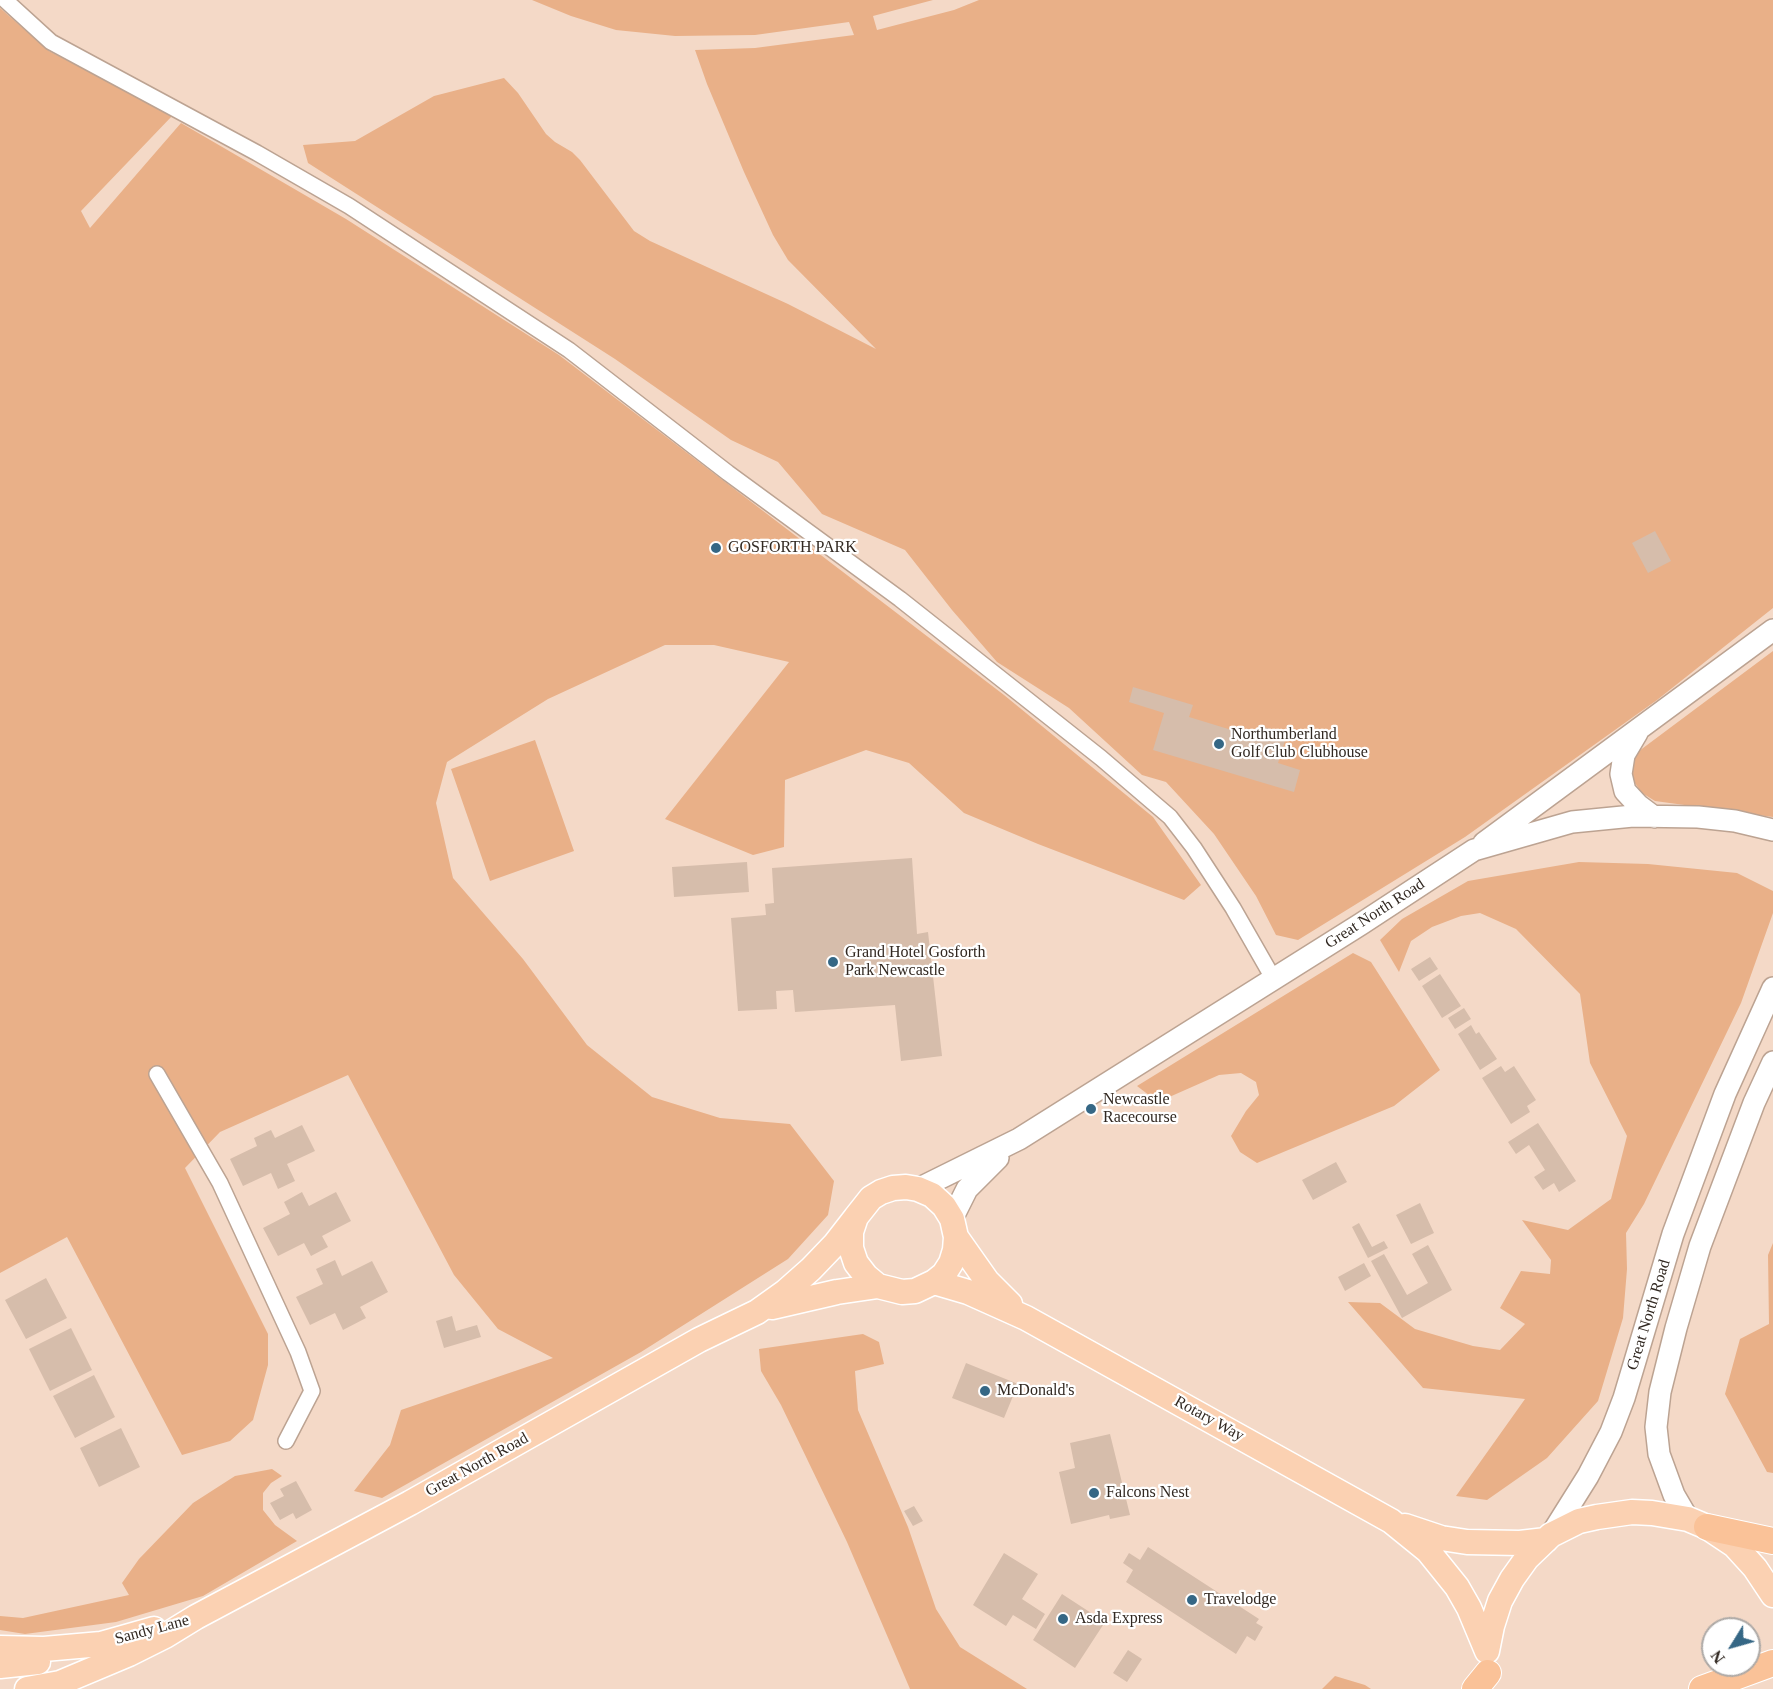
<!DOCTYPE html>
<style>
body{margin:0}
#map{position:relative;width:1773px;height:1689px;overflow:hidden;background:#f4d9c7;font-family:Georgia,serif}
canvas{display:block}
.north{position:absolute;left:1701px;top:1617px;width:60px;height:60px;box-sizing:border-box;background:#fff;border:2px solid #ada9a6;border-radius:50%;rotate:233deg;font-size:16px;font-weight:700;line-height:24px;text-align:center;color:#312821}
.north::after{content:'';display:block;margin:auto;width:21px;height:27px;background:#356785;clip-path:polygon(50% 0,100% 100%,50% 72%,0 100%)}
</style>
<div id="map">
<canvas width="1773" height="1689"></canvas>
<div class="north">N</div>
</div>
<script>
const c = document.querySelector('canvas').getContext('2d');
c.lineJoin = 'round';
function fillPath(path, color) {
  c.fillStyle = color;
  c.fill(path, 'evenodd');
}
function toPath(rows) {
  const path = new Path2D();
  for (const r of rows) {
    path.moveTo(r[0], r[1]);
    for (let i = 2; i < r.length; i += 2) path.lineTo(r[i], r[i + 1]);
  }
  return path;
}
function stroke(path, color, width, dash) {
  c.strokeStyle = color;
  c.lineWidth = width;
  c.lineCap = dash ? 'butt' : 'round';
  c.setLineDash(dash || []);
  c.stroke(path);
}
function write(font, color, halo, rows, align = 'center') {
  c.font = font + ' Georgia,serif';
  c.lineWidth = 4.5;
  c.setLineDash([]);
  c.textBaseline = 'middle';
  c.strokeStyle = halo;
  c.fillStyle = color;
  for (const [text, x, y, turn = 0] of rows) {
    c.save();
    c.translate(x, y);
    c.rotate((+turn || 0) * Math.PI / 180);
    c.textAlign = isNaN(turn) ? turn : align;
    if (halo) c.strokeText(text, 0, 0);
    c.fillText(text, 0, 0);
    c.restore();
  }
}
fillPath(toPath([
 [532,0,933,0,873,16,877,30,954,10,979,0,1773,0,1773,608,1657,700,1465,837,1298,940,1276,935,1256,896,1214,834,1166,782,1142,775,1069,708,997,662,952,610,905,550,822,514,778,462,731,440,615,359,308,163,303,145,355,141,434,96,504,78,518,93,546,134,555,142,572,152,580,160,634,231,650,241,788,304,876,349,788,260,773,235,744,172,707,84,695,50,755,48,854,35,849,22,755,35,675,36,616,30,571,16],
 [0,8,49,51,173,115,81,211,90,228,181,123,346,219,559,355,1004,695,1153,817,1201,885,1184,900,1038,844,964,813,909,763,866,750,785,780,784,847,753,855,665,819,789,662,714,645,665,645,548,699,447,762,436,803,453,878,523,959,587,1045,652,1097,720,1118,790,1124,834,1181,828,1215,788,1259,641,1352,382,1498,354,1491,390,1445,401,1410,553,1358,498,1329,454,1275,348,1075,220,1132,185,1168,268,1334,268,1365,253,1420,230,1441,182,1455,67,1237,0,1273],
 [1773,651,1773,817,1655,801,1642,793,1632,779,1631,757],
 [535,740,574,851,490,881,451,769],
 [1579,862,1648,864,1737,873,1773,891,1773,913,1741,1003,1644,1204,1626,1233,1627,1269,1623,1318,1598,1401,1547,1458,1487,1500,1456,1496,1525,1399,1423,1388,1348,1302,1380,1303,1415,1329,1473,1346,1500,1350,1525,1324,1500,1308,1521,1271,1550,1274,1551,1260,1522,1220,1568,1230,1611,1199,1627,1136,1590,1063,1580,994,1516,929,1480,913,1461,916,1432,927,1411,941,1399,972,1380,940,1402,919,1468,881],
 [1353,953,1371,962,1440,1070,1394,1106,1257,1163,1240,1152,1231,1136,1246,1111,1259,1095,1256,1082,1241,1073,1219,1075,1158,1102,1137,1086],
 [1773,1243,1773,1473,1767,1472,1725,1394,1740,1339,1769,1324,1768,1255],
 [863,1334,879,1342,884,1364,855,1371,858,1410,908,1527,936,1609,960,1647,1027,1689,910,1689,847,1542,781,1405,761,1371,759,1349],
 [272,1469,282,1476,271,1483,263,1493,263,1510,275,1525,297,1541,203,1596,116,1622,25,1634,0,1630,0,1616,23,1618,129,1595,122,1583,139,1559,193,1503,235,1476],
 [1335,1676,1365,1685,1371,1689,1322,1689]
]), '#e9b088');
fillPath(toPath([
 [1655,531,1671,561,1648,573,1632,543],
 [1133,687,1193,705,1189,717,1261,739,1264,727,1287,734,1278,763,1300,770,1294,792,1153,750,1164,713,1129,702],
 [912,858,917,934,928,932,942,1056,901,1061,895,1005,795,1012,793,990,776,991,777,1009,738,1011,731,918,766,915,765,904,774,903,772,868],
 [747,862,749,892,674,897,672,867],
 [1430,957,1438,969,1419,981,1411,969],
 [1440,974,1461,1006,1442,1018,1422,986],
 [1464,1008,1471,1019,1455,1029,1448,1018],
 [1471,1025,1476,1034,1479,1032,1497,1059,1480,1070,1458,1034],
 [1501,1066,1505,1072,1514,1066,1536,1100,1527,1106,1530,1112,1511,1124,1482,1078],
 [1538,1123,1576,1181,1559,1192,1554,1183,1543,1190,1534,1177,1545,1170,1529,1145,1516,1154,1508,1142],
 [302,1125,315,1151,287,1164,295,1181,278,1189,271,1173,243,1186,230,1159,257,1146,254,1138,271,1130,275,1138],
 [1336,1162,1347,1182,1313,1200,1302,1180],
 [302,1192,309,1206,336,1192,351,1221,322,1236,328,1247,311,1256,304,1243,278,1256,263,1228,290,1214,284,1202],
 [1420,1203,1434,1233,1411,1244,1396,1215],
 [1359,1223,1372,1247,1384,1241,1388,1248,1368,1258,1352,1227],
 [1428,1245,1452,1290,1402,1318,1371,1261,1384,1254,1407,1295,1428,1283,1412,1254],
 [335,1260,342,1276,372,1261,388,1292,360,1307,366,1318,343,1330,335,1313,310,1325,296,1297,323,1284,316,1269],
 [1364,1263,1371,1276,1345,1291,1338,1277],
 [46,1278,67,1318,26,1339,5,1300],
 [452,1316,456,1331,477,1325,481,1337,444,1348,436,1321],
 [71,1328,92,1370,50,1391,29,1349],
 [966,1363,1018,1384,1004,1418,952,1398],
 [94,1375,115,1417,75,1438,53,1396],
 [121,1428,140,1467,99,1487,80,1448],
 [1110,1434,1130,1515,1110,1519,1109,1515,1071,1524,1059,1472,1075,1468,1070,1443],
 [296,1481,312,1510,296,1519,293,1513,280,1520,270,1503,284,1496,280,1489],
 [914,1506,923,1521,913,1526,904,1511],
 [1148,1547,1259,1619,1256,1623,1263,1627,1255,1641,1247,1636,1236,1654,1126,1582,1133,1570,1123,1563,1129,1553,1140,1560],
 [1004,1553,1038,1574,1022,1599,1045,1614,1036,1629,1013,1615,1006,1626,973,1605],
 [1062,1594,1105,1622,1075,1668,1033,1640],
 [1128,1650,1142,1659,1127,1682,1113,1673]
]), '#d6bdab');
const minor = toPath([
 [5,0,51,42,257,153,349,206,569,350,728,473,900,599,1101,758,1170,817,1194,848,1233,908,1273,978],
 [157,1074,220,1183,298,1352,312,1391,286,1441]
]);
const secondary = toPath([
 [1637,733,1624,755,1621,774,1625,791,1638,805,1654,817],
 [1484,843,1773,630],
 [918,1189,1019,1139,1361,924,1474,850,1572,822,1633,816,1698,817,1735,821,1773,830],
 [952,1219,967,1189,998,1158],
 [1688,1519,1674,1495,1659,1454,1656,1427,1660,1392,1676,1328,1700,1246,1754,1103,1773,1062],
 [1551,1535,1588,1476,1611,1432,1624,1398,1673,1234,1725,1094,1773,988]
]);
const primary = toPath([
 [956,1237,987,1281,1010,1304],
 [934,1282,968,1292,1026,1318,1391,1521,1428,1551,1457,1587,1469,1608,1487,1651],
 [772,1307,837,1292,878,1286,902,1292,915,1291,934,1282,944,1274,951,1263,955,1250,956,1237,952,1219,944,1206,932,1195,918,1189,906,1187,893,1188,881,1192,871,1198,856,1217,851,1232,851,1248,856,1263,866,1276,878,1286],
 [1405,1526,1441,1538,1467,1542,1520,1543,1546,1540],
 [0,1648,44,1649,101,1644,154,1629],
 [1487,1651,1492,1626,1500,1601,1512,1579,1527,1558,1551,1535,1579,1521,1597,1517,1632,1512,1652,1513,1688,1519,1707,1527,1734,1545,1755,1568,1773,1595],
 [0,1666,38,1662],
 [27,1689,60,1683,129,1654,165,1636,196,1617,410,1503,699,1340,757,1312,785,1292,811,1269,835,1244,856,1217]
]);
const trunk = toPath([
 [1707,1527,1773,1541],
 [1475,1689,1488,1673],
 [1702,1689,1773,1663]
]);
stroke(minor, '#bca392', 18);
stroke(secondary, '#bca392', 24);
stroke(primary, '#fff', 27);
stroke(trunk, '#fff', 28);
stroke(minor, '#fff', 15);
stroke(secondary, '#fff', 21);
stroke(primary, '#fbd1b2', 24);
stroke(trunk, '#fac298', 26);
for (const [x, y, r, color] of [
 [716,548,6,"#356785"],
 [1219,744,6,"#356785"],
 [833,962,6,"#356785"],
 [1091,1109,6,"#356785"],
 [985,1391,6,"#356785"],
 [1094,1493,6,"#356785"],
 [1192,1600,6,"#356785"],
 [1063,1619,6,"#356785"]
]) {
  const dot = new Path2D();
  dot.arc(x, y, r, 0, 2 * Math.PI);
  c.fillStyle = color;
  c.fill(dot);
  stroke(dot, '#fff', 2);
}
write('16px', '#312821', '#fff', [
 ["GOSFORTH PARK",728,548],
 ["Northumberland",1231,735],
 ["Golf Club Clubhouse",1231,753],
 ["Grand Hotel Gosforth",845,953],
 ["Park Newcastle",845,971],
 ["Newcastle",1103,1100],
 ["Racecourse",1103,1118],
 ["McDonald's",997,1391],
 ["Falcons Nest",1106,1493],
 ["Travelodge",1204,1600],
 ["Asda Express",1075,1619]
], 'left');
write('16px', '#312821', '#fff', [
 ["Great North Road",1375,914,-33],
 ["Great North Road",1649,1315,-73],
 ["Rotary Way",1209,1419,29],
 ["Great North Road",477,1465,-29],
 ["Sandy Lane",152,1630,-15]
]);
</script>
